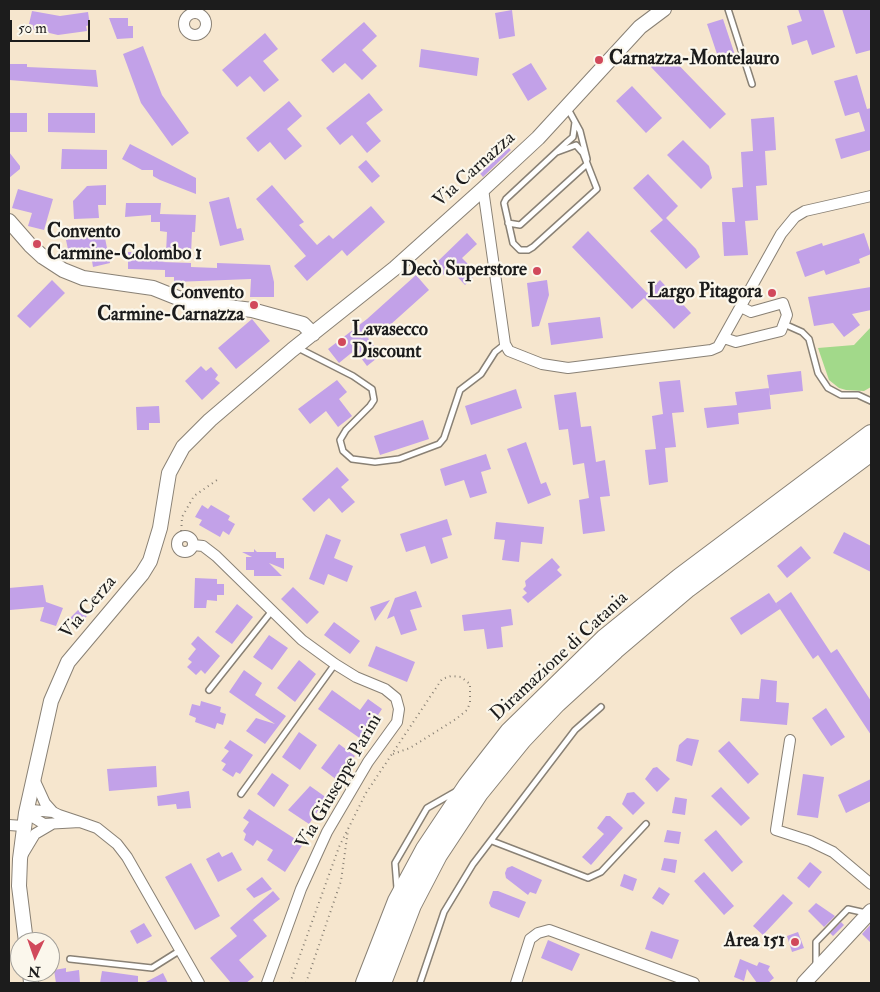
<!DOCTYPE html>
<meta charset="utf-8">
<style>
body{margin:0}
#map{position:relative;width:880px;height:992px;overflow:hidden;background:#f6e6ce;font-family:"IM FELL Double Pica",serif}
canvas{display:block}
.frame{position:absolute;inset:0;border:10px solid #1c1c1c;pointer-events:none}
.north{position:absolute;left:10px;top:932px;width:50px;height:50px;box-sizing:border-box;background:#fbf7ec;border:1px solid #a29f99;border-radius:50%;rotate:183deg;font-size:14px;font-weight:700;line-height:20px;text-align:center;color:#1c1c1c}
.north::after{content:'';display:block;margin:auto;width:18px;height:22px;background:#d1495b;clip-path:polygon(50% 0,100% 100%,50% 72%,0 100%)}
.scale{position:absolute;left:10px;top:20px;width:80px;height:22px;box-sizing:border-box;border:2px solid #1c1c1c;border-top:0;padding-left:6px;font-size:15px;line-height:18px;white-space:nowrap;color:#1c1c1c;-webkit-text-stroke:4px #fbf7ec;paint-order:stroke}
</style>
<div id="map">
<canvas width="880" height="992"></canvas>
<div class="frame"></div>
<div class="north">N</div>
<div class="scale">50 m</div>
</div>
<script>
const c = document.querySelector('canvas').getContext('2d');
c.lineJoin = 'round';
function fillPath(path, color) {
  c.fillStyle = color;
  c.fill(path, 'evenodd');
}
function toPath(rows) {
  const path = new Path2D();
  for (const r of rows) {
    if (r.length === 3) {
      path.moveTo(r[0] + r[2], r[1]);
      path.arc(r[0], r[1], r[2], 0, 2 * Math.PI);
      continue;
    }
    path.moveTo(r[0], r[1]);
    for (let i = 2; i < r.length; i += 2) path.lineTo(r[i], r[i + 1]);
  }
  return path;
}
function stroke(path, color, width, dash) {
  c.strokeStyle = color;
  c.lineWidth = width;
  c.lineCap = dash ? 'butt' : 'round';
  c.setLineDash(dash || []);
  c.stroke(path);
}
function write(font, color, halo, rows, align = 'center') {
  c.font = font + ' "IM FELL Double Pica",serif';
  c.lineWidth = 4.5;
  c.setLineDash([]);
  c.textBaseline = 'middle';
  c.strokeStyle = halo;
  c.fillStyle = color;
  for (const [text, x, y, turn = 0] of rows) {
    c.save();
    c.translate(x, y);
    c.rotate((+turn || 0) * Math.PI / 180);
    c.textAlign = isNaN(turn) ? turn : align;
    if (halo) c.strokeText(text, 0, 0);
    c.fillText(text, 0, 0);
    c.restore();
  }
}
fillPath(toPath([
 [871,327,871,387,864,391,846,390,839,388,829,380,818,348,854,345]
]), '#a2d98a');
fillPath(toPath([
 [798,9,823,9,835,47,812,55,807,40,792,45,787,26,802,21],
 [842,9,871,9,871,50,856,54],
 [512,10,515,36,499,39,495,13],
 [32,11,60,16,88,12,90,25,86,26,87,31,58,35,32,29,33,25,29,24],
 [109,18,128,18,128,26,133,26,133,38,117,39],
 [723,19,736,58,720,63,707,24],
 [364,22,377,36,362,50,377,66,362,80,345,63,333,73,321,60],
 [265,33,278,49,263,61,279,80,264,92,250,76,237,87,222,70],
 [143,46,162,95,189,133,172,146,141,103,123,54],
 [421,49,479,58,477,76,419,67],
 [666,52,726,114,710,129,651,67],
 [531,63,547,89,528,101,512,74],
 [9,64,27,64,27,67,96,70,98,87,9,80],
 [857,75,867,109,871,108,871,150,841,159,835,139,865,131,859,112,845,116,834,81],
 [632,86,662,118,646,133,616,101],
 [369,93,383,110,366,123,381,141,367,153,352,135,340,145,326,128],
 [289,101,302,116,287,129,302,146,285,160,270,142,258,152,246,138],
 [9,113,27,113,27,132,9,132],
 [48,113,95,113,95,133,48,132],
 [774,117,776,150,765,151,767,185,756,186,758,220,745,221,748,255,724,256,722,222,735,222,732,188,743,187,741,152,753,151,751,119],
 [683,140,709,166,712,178,701,189,667,155],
 [130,144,196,178,196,194,160,180,153,176,153,170,142,170,122,159],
 [505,144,511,150,483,177,477,170],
 [62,149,107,150,107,169,61,169],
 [9,152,20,166,20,169,9,178],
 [366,160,380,176,372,183,358,167],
 [648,174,678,206,666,218,696,249,700,257,686,269,650,231,663,220,633,188],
 [106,185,106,205,98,205,99,218,74,219,73,201,87,186],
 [272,185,304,222,299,225,317,245,329,235,333,239,371,206,385,222,347,256,342,250,307,281,294,266,306,256,256,199],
 [18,189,53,199,44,230,28,226,32,213,12,208],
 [229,197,237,229,241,228,244,240,220,246,209,202],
 [126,203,161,203,160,214,196,215,195,232,192,232,191,254,162,262,191,263,191,267,217,268,217,263,270,265,274,282,274,297,250,297,251,279,174,282,174,277,165,277,165,270,128,269,128,252,166,253,167,232,160,231,160,222,151,222,151,215,125,217],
 [588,231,647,293,660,280,691,313,674,329,644,298,632,309,572,247],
 [104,233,110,263,93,267,91,255,70,259,66,240],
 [467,233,477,244,462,258,477,273,465,285,450,269,444,275,434,265],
 [864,233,871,254,859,259,860,263,826,275,824,270,805,277,796,252,822,243,823,246],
 [416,275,429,290,390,325,388,323,368,338,381,355,367,366,355,350,339,363,328,349,367,319],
 [52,280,65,293,30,328,17,316],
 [547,280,549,295,539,326,532,327,527,283],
 [871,287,871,310,852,314,860,325,844,337,833,323,814,326,808,297],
 [600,317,603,338,551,345,548,323],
 [252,319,270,341,236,369,218,348],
 [201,366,206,371,211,367,218,375,215,379,220,383,202,400,185,381],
 [801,371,803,391,770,395,767,375],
 [337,380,347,392,339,399,352,416,338,427,326,411,310,424,298,409],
 [680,380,684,412,672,413,676,447,665,448,668,482,649,485,645,450,656,449,652,416,663,414,659,382],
 [769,388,771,409,738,413,739,424,707,428,704,408,737,405,735,392],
 [516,389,522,408,471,425,465,406],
 [576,392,581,427,591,426,596,462,605,460,610,496,600,497,605,531,583,534,579,500,589,498,584,463,573,465,568,429,559,430,554,395],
 [159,406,160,423,149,423,149,430,137,430,136,407],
 [423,420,429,439,380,455,374,436],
 [526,442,541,484,546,482,551,495,528,504,507,449],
 [486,454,491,469,481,472,487,493,470,498,464,480,445,486,440,469],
 [337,467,349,480,341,487,355,502,342,513,329,498,314,512,302,499],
 [202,505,208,509,211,505,230,516,228,520,235,524,229,535,223,531,220,537,199,525,202,520,195,517],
 [447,519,452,535,442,538,448,558,431,564,425,546,406,552,400,534],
 [496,522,544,527,542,544,521,542,519,562,502,560,505,540,494,539],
 [844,532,871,546,871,572,833,553],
 [326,534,341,540,334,558,353,566,347,582,328,574,324,585,309,579],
 [801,546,811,558,787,578,777,566],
 [254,549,257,552,276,552,276,558,284,558,284,569,269,563,282,576,254,576,254,570,246,570,246,557,252,557,242,552,254,552],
 [552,558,560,567,557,570,562,575,528,603,522,597,527,593,523,589,526,586,525,581],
 [195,578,217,579,217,584,224,584,224,595,217,595,217,601,207,600,206,608,194,608],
 [43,585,46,602,63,608,56,626,40,621,44,607,10,610,9,588],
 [293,587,319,612,307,624,281,599],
 [416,591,422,607,410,610,417,630,401,635,394,616,387,619,395,598],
 [791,592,831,653,837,649,871,701,871,735,818,655,813,659,776,603],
 [769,593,780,609,741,635,730,618],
 [390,600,375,621,370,607],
 [237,604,253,617,232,644,215,632],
 [80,608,87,616,78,625,70,618],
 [511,609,513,625,501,627,503,647,487,649,484,629,464,631,462,615],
 [334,622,360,641,350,654,324,635],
 [269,635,288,648,272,670,253,657],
 [198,636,220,656,205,674,201,670,196,675,187,667,192,662,188,659,196,649,191,644],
 [376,646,415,662,407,682,368,666],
 [299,660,316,674,295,702,277,688],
 [244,670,262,683,255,695,286,716,265,744,246,731,256,718,275,724,229,692],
 [761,679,777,681,776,702,789,703,787,725,740,721,742,698,759,699],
 [332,690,360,710,368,699,382,709,378,715,383,718,368,738,364,735,361,739,318,709],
 [201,701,221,707,220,712,226,714,223,725,217,723,215,729,195,722,196,718,189,715,192,704,200,706],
 [826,708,845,737,831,746,812,718],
 [299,732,317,745,300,770,282,757],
 [687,738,699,740,692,766,676,761,679,745],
 [230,740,253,755,240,774,236,772,233,777,222,770,226,764,221,761,229,751,224,748],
 [729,741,759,774,748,784,718,751],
 [339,744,355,756,337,780,321,768],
 [156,766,157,787,109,791,107,769],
 [657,767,670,779,657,792,645,779,653,768],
 [272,773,289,785,274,807,257,794],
 [803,774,824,777,818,818,797,815],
 [871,779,871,801,846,813,838,795],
 [310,786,327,798,309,824,288,810],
 [721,787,750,818,741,826,711,796],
 [189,791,191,808,177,809,176,804,158,806,157,796],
 [634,792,645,803,633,815,622,804,627,793],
 [675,797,687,799,685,815,672,813],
 [249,809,303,844,285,872,267,860,273,850,257,840,253,846,244,840,246,834,243,831,249,822,243,818],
 [606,816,610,816,623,828,591,865,582,857,604,834,597,828],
 [667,830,681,832,679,844,664,842],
 [716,830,743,862,732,872,704,840],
 [219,852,222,857,232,852,242,870,218,882,206,859],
 [664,858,677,860,675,873,661,870],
 [810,862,822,872,809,888,797,878],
 [191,863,220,916,195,930,165,877],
 [512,866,542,880,536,894,530,892,528,895,506,878,505,873,507,868],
 [704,872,734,906,724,915,694,881],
 [624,874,637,879,633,891,620,886],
 [262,877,272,889,254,898,246,889],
 [659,887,670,894,663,905,652,898],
 [273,891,280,899,253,920,267,936,239,960,254,977,246,983,231,983,210,958,237,936,230,928],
 [493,891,498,891,526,902,519,918,491,907,489,903],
 [783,894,793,903,763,935,753,926],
 [816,903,835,916,824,927,808,911],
 [841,922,844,925,833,936,830,933],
 [144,923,152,936,137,944,130,931],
 [871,924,871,943,862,934],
 [651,931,679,940,672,959,645,949],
 [798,932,804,948,792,952,787,936],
 [548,940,580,954,572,971,541,958],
 [740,959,757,966,759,962,770,966,768,970,774,978,768,983,757,983,747,969,744,981,734,977],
 [66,968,66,972,79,970,80,983,56,983,54,970],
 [102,971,138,976,138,983,100,983],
 [163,973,168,983,144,983]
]), '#c2a1e8');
const service = toPath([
 [728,9,752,84],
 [568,109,580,131,587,159],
 [557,152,576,145,583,153,597,189,533,247,528,250,520,250,513,243,504,203,506,199,566,143,573,137,575,122],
 [508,223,520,225,587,164],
 [784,324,802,332,809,339,818,373,828,388,841,395,858,395,871,401],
 [296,347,353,376,372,389,374,400,370,406,346,430,340,440,343,451,352,459,375,462,399,459,439,444,444,438,460,390,481,374,495,352,505,344],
 [209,690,271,612],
 [241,794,335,664],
 [492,841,588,878,601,872,646,824],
 [397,888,395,863,427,808,455,792],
 [70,959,152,968,179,951],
 [816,966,816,942,848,909,866,913],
 [420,983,444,912,473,864,575,730,601,707]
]);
const minor = toPath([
 [195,24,11],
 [483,189,505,344,509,351,542,364,568,368,711,350,718,347,781,234,795,217,805,211,871,196],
 [724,338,736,342,781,331,787,315,783,303,751,312,741,307],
 [185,544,8],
 [193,545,203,546,216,556,302,640,335,664,356,677,385,689,396,698,399,709,397,722,368,762,327,832,301,889,267,983],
 [790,740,776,830,810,841,833,852,871,884],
 [34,779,45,803,53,812],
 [80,822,44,824,26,813,32,810,53,812,59,815,80,822,97,828,117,844,127,857,199,983],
 [9,825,23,826],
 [23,854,35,834,52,824],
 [516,983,530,939,538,933,549,930,694,983]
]);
const secondary = toPath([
 [9,221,30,245,43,257,63,270,83,278,153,288,188,302,252,310,303,324,313,334],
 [26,942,19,886,20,859,26,813,51,701,68,662,142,574,150,561,160,528,169,473,183,447,210,420,292,350,395,268,483,189,538,138,640,27,664,9],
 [30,972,31,983],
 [804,983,871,911]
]);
const motorway = toPath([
 [365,983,397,901,425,849,467,786,509,732,605,638,679,578,871,434],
 [382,983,412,905,438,855,479,793,522,740,557,703,615,650,688,588,871,452]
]);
stroke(service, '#898175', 8);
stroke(minor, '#898175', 12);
stroke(secondary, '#898175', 16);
stroke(motorway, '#898175', 20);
stroke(toPath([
 [181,536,182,517,194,496,217,480],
 [290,983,339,847,366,793,442,679,451,676,461,677,470,684,470,703,467,710,456,719,410,748,393,754],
 [306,983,341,881,348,830]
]), '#898175', 2, [1, 4]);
stroke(service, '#fff', 5);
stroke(minor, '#fff', 10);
stroke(secondary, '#fff', 14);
stroke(motorway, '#fff', 18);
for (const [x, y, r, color] of [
 [599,60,5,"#d1495b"],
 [37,244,5,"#d1495b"],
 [537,271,5,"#d1495b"],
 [772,293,5,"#d1495b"],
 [254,305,5,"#d1495b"],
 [342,342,5,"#d1495b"],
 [795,942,5,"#d1495b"]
]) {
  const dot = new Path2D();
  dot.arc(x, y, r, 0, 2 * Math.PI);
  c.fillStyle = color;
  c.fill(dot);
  stroke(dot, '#fbf7ec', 2);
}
write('bold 19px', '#1c1c1c', '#fbf7ec', [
 ["Carnazza-Montelauro",609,60,"left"],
 ["Convento",47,233,"left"],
 ["Carmine-Colombo 1",47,255,"left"],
 ["Decò Superstore",527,271],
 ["Largo Pitagora",762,293],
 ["Convento",244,294],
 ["Carmine-Carnazza",244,316],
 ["Lavasecco",352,331,"left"],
 ["Discount",352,353,"left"],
 ["Area 151",785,942]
], 'right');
write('19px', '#1c1c1c', '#fbf7ec', [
 ["Via Carnazza",475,170,-42],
 ["Via Cerza",89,608,-50],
 ["Diramazione di Catania",560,657,-43],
 ["Via Giuseppe Parini",340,782,-60]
]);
</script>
